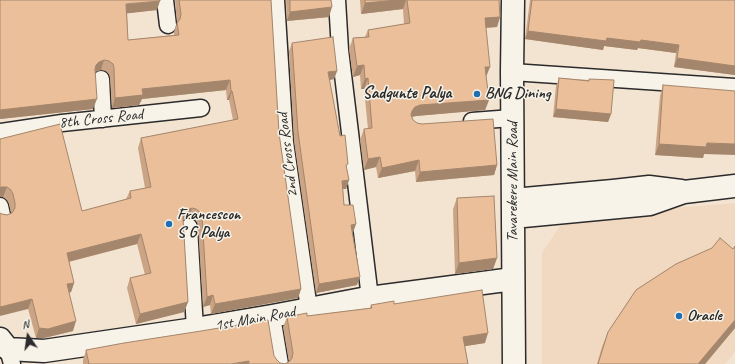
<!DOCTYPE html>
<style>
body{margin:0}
#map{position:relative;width:735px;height:364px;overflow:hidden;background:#f3e3d1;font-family:Caveat,sans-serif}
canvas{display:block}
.north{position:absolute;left:8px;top:316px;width:40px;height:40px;-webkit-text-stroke:3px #f7f3e8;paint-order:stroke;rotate:347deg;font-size:11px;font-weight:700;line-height:16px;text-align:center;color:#2b2b2b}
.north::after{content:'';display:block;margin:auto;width:14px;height:18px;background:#2b2b2b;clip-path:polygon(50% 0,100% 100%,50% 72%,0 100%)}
</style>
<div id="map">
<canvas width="735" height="364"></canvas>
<div class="north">N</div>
</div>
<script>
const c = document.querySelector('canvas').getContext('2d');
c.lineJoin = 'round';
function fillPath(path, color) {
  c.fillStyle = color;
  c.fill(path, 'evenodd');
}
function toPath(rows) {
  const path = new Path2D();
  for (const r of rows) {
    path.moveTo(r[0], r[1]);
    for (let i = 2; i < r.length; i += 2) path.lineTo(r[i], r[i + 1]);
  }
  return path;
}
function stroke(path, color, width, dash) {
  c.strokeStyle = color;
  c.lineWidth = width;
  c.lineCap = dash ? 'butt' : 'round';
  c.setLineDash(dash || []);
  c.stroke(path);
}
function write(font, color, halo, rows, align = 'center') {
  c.font = font + ' Caveat,sans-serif';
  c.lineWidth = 3;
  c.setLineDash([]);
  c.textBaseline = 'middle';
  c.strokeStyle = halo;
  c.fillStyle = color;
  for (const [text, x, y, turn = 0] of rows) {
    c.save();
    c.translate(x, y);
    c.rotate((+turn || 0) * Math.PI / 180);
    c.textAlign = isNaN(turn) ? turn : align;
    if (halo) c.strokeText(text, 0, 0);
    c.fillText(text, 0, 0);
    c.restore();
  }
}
fillPath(toPath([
 [735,203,735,352,725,364,542,364,542,253,566,217]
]), '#f1d8c0');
const street = toPath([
 [165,0,168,25],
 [276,0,285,142,309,309],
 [337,0,340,50,370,298],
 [512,72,735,87],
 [101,79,103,119],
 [472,121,512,118],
 [0,132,62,123,201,108],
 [0,206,2,215],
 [189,227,195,329],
 [272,316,280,364],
 [8,349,12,364]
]);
const secondary = toPath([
 [513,0,512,72,514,364],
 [513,200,613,191,649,187,681,191],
 [513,217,650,204,684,192,735,186],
 [0,339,8,349,44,351,195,329,272,316,362,299,513,279]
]);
stroke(street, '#2b2b2b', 19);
stroke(secondary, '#2b2b2b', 25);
stroke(street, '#f7f3e8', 16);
stroke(secondary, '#f7f3e8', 22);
fillPath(toPath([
 [0,0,157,10,127,13,128,40,174,35,174,32,177,23,175,0,271,0,279,133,301,289,298,298,211,314,210,305,203,307,198,226,197,221,193,218,189,218,183,220,188,302,184,312,136,324,127,288,130,278,145,275,137,244,69,262,74,283,71,292,69,293,73,331,44,338,36,338,2,214,7,215,11,213,9,204,7,200,3,197,0,139,82,211,126,199,130,191,145,188,138,148,141,138,233,120,229,100,227,100,226,90,142,99,139,105,112,108,110,78,109,74,106,71,101,70,95,72,93,109,0,119],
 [286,0,331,0,329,17,287,21],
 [360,0,499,0,500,17,497,27,486,28,486,76,489,100,485,110,416,116,412,117,413,120,417,123,497,165,494,175,416,182,415,171,378,178,376,167,364,170,360,140,364,129,368,129,364,89,361,89,360,75,353,77,349,49,353,38,365,37,368,30,404,24,403,9,361,14],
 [530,0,735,0,735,75,674,67,676,53,638,48,637,50,604,46,603,50,525,39],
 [292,43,337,71,334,79,329,80,349,180,346,189,343,189,344,205,356,224,352,233,357,285,316,293,294,141,289,51],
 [559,78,589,80,589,79,611,114,608,122,553,117,556,86],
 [663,85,704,154,703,158,655,155,660,96],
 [457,198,497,258,493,269,455,274,453,209],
 [735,246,735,328,705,364,597,364,602,347,608,332,733,249],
 [394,304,485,343,465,346,468,364,83,364,83,360,86,350,274,356,277,360,280,363,285,364,289,362,283,327,287,317,307,316,370,308,371,305]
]), '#caa484');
fillPath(toPath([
 [397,0,406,0,403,9,361,14,365,3],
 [160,1,157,10,122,14,126,4],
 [332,7,329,17,287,21,290,12],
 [500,17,497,27,481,28,485,18],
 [528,31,607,38,641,40,679,45,676,53,638,48,637,50,604,46,603,50,525,39],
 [677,58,735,66,735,75,674,67],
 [104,60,101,70,96,71,92,75,96,65,99,62],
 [364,65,360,75,353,77,357,66],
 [485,67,490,67,486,77],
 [337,71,334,79,325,81,328,72],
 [368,78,364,89,361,89,365,79],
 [230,80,226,90,142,99,139,105,112,108,115,98,142,89],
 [231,91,232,91,229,100,227,100],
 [97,99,93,109,0,119,0,110],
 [489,100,485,110,416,116,411,117,412,111,415,107,420,105],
 [556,109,611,114,608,122,553,117],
 [707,143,735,144,735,155,704,154,703,158,655,155,659,144],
 [380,157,376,167,364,170,368,159],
 [419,160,415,171,378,178,382,168],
 [497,165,494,175,416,182,420,172],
 [349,180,346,189,339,189,342,181],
 [1,187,7,187,3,197,0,197,0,188],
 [192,208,189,218,183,219,180,223,184,213,187,210],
 [356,224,353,233,347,234,351,225],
 [141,234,137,244,63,263,67,253],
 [497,258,493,269,455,274,459,263],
 [360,277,357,285,316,293,319,284],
 [74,283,71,292,63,294,67,284],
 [301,289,298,298,211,314,215,304],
 [213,295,210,305,203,307,207,297],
 [32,299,28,309,0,316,0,307],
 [188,302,184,312,136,324,140,314],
 [735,320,735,328,705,364,698,364],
 [76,321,73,331,44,338,36,338,39,328],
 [488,333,485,343,460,347,463,337],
 [249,361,248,364,231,364]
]), '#a4866c');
const building = toPath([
 [0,0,160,0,160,1,126,4,128,40,179,35,177,23,180,19,181,14,179,0,271,0,279,133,301,289,215,304,213,295,207,297,202,216,200,212,196,209,192,208,187,210,184,213,183,218,188,302,140,314,130,278,151,273,141,234,67,253,74,283,67,284,76,321,48,329,39,328,32,299,0,307,0,213,2,214,7,215,12,213,15,208,15,203,13,194,11,190,7,187,1,187,0,188,0,139,60,124,82,211,131,198,130,191,151,187,141,138,238,119,232,91,231,91,230,80,142,89,143,95,115,98,114,68,113,64,109,61,104,60,99,62,96,65,95,69,97,99,0,110,0,0],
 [290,0,331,0,332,7,290,12,290,0],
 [365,0,397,0,365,3,365,0],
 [407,0,499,0,500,17,485,18,490,67,485,67,489,100,420,105,415,107,412,111,411,115,413,120,417,123,422,124,493,119,497,165,420,172,419,160,382,168,380,157,368,159,364,129,372,128,368,78,365,79,364,65,357,66,353,38,369,37,368,30,410,23,407,0],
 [532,0,735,0,735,66,677,58,679,45,641,40,640,42,607,38,606,41,528,31,532,0],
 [333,37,337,71,328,72,340,136,345,135,348,164,346,165,349,180,342,181,344,205,353,205,356,224,351,225,360,277,319,284,298,132,292,43,333,37],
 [559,78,589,81,589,79,614,80,611,114,556,109,559,78],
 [663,85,735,91,735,144,707,143,706,147,659,144,663,85],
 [494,196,497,258,459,263,457,198,494,196],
 [720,238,733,249,735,246,735,320,698,364,598,364,608,332,636,290,676,264,712,248,720,238],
 [482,290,488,333,463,337,468,364,249,364,249,361,231,364,89,364,86,350,124,343,201,331,268,320,274,356,277,360,280,363,285,364,290,361,292,358,293,353,287,317,307,313,307,316,372,308,371,305,394,301,394,304,482,290]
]);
fillPath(building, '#ebbf9a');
stroke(building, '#a4866c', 1);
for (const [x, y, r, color] of [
 [477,94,4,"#1f6fb2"],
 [169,224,4,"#1f6fb2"],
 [679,316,4,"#1f6fb2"]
]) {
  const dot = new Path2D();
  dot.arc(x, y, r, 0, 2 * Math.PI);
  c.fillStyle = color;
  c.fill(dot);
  stroke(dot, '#f7f3e8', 1.5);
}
write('bold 16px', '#2b2b2b', '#f7f3e8', [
 ["BNG Dining",485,94],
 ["Francescon",177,215],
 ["S G Palya",177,233],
 ["Oracle",687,316]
], 'left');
write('16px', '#2b2b2b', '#f7f3e8', [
 ["8th Cross Road",101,119,-6],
 ["2nd Cross Road",288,155,-97],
 ["Tavarekere Main Road",513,182,-90],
 ["1st Main Road",255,319,-10]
]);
write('bold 17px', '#2b2b2b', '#f7f3e8', [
 ["Sadgunte Palya",407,94]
]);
</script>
